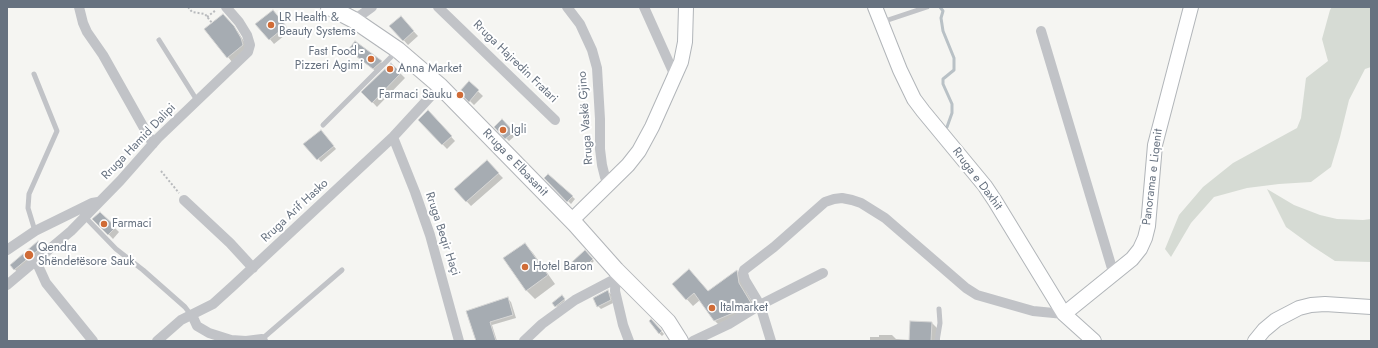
<!DOCTYPE html>
<meta charset="utf-8">
<style>
body{margin:0}
#map{position:relative;width:1378px;height:348px;overflow:hidden;background:#f5f5f2;font-family:Jost,sans-serif}
canvas{display:block}
.frame{position:absolute;inset:0;border:8px solid #677280;pointer-events:none}
</style>
<div id="map">
<canvas width="1378" height="348"></canvas>
<div class="frame"></div>
</div>
<script>
const c = document.querySelector('canvas').getContext('2d');
c.lineJoin = 'round';
function fillPath(path, color) {
  c.fillStyle = color;
  c.fill(path, 'evenodd');
}
function toPath(rows) {
  const path = new Path2D();
  for (const r of rows) {
    path.moveTo(r[0], r[1]);
    for (let i = 2; i < r.length; i += 2) path.lineTo(r[i], r[i + 1]);
  }
  return path;
}
function stroke(path, color, width, dash) {
  c.strokeStyle = color;
  c.lineWidth = width;
  c.lineCap = dash ? 'butt' : 'round';
  c.setLineDash(dash || []);
  c.stroke(path);
}
function write(font, color, halo, rows, align = 'center') {
  c.font = font + ' Jost,sans-serif';
  c.lineWidth = 4;
  c.setLineDash([]);
  c.textBaseline = 'middle';
  c.strokeStyle = halo;
  c.fillStyle = color;
  for (const [text, x, y, turn = 0] of rows) {
    c.save();
    c.translate(x, y);
    c.rotate((+turn || 0) * Math.PI / 180);
    c.textAlign = isNaN(turn) ? turn : align;
    if (halo) c.strokeText(text, 0, 0);
    c.fillText(text, 0, 0);
    c.restore();
  }
}
fillPath(toPath([
 [1332,7,1371,7,1371,67,1365,69,1349,100,1340,137,1331,167,1311,182,1279,184,1247,188,1214,197,1191,223,1171,257,1165,249,1179,215,1203,187,1233,163,1297,128,1301,118,1306,78,1328,61,1322,39,1330,10],
 [1267,189,1294,205,1320,215,1337,219,1363,220,1371,219,1371,262,1335,261,1312,246,1286,227]
]), '#d6dbd4');
fillPath(toPath([
 [277,15,290,31,274,44,257,24],
 [228,20,238,32,245,43,247,50,232,62,228,57],
 [405,22,418,36,408,45,391,26],
 [349,50,381,62,385,66,378,73],
 [391,64,405,78,377,107,363,92],
 [469,83,483,96,474,105,461,92],
 [428,112,455,141,447,149,419,120],
 [502,121,516,135,509,141,495,127],
 [324,134,336,149,321,162,305,144],
 [491,166,503,178,471,206,456,190],
 [548,175,575,199,571,204,545,178],
 [100,213,119,232,113,239,94,219],
 [524,244,533,253,555,284,535,299,526,290],
 [41,245,45,250,18,273,11,265],
 [585,252,594,261,583,272,573,262],
 [736,272,743,278,746,291,757,310,721,327,715,321,700,300,693,306,673,284,708,292],
 [608,292,611,294,613,303,601,309,598,306],
 [563,298,565,301,557,307,553,303],
 [508,299,511,302,516,318,492,325,497,341,473,341,476,340],
 [651,320,664,334,662,336,659,333],
 [932,323,940,331,940,341,870,341,870,337,879,337,879,335,892,335,896,339,910,340]
]), '#0003');
stroke(toPath([
 [940,7,943,11,941,18,943,31,954,58,954,70,943,79,943,84,952,104,952,113,947,127]
]), '#b9c1c6', 3);
const building = toPath([
 [273,10,286,26,269,40,255,24,273,10],
 [223,14,234,26,241,38,243,45,227,58,204,29,223,14],
 [401,16,414,31,403,41,389,26,401,16],
 [355,41,382,61,373,69,348,50,355,41],
 [391,63,401,73,372,103,361,92,391,63],
 [469,81,479,90,469,102,459,92,469,81],
 [428,110,452,136,442,145,418,120,428,110],
 [502,119,514,132,505,139,494,127,502,119],
 [321,130,334,146,317,160,303,144,321,130],
 [487,160,499,173,466,202,454,189,487,160],
 [548,174,573,196,567,202,544,178,548,174],
 [100,212,116,227,108,235,92,219,100,212],
 [38,241,43,246,14,270,10,265,38,241],
 [525,243,548,275,526,291,503,258,525,243],
 [585,250,593,259,581,271,572,262,585,250],
 [689,269,708,291,737,270,739,283,751,303,738,311,714,321,694,293,686,300,672,284,689,269],
 [608,290,611,300,597,307,593,298,608,290],
 [562,295,565,299,555,307,552,303,562,295],
 [508,297,513,315,490,322,496,341,476,341,466,311,508,297],
 [651,319,662,331,659,334,649,321,651,319],
 [910,321,932,322,931,341,909,341,910,321]
]);
fillPath(building, '#a6acb2');
stroke(building, '#d6d6d5', 1);
const secondary = toPath([
 [875,7,900,70,914,99,923,111,985,186,995,201,1064,314,1094,341],
 [572,220,628,165,639,151,652,127,681,62,685,42,686,7],
 [1064,314,1132,259,1140,249,1145,238,1148,226,1155,145,1191,7],
 [1255,341,1264,330,1276,320,1299,308,1311,305,1325,304,1371,307]
]);
const primary = toPath([
 [329,7,354,20,398,50,440,86,576,225,616,270,668,322,680,341]
]);
stroke(secondary, '#b1b5b9', 16);
stroke(primary, '#b2b5b9', 18);
stroke(toPath([
 [188,7,192,12,205,14,212,23],
 [207,17,216,10],
 [161,171,179,193]
]), '#b8babd', 2, [2, 2]);
stroke(toPath([
 [882,22,927,7],
 [159,40,198,102],
 [34,74,57,131,29,194,28,208,35,231],
 [323,125,397,51],
 [85,217,116,249,143,270,185,307,191,315],
 [262,339,342,270],
 [937,341,940,323,939,309]
]), '#c1c3c7', 5);
stroke(toPath([
 [79,7,83,23,87,32,103,55,153,144],
 [438,7,555,120],
 [567,7,580,24,592,50,597,68,600,119,600,149,602,165,605,177,609,184],
 [644,7,675,76],
 [354,20,372,7],
 [1041,31,1114,275],
 [393,137,415,192,430,235,459,341],
 [184,200,230,243,253,268],
 [7,250,35,231,92,203,98,202],
 [36,261,46,283,93,341],
 [616,273,615,291,623,325,629,341],
 [7,285,71,231,120,181,158,138,248,52,250,45,247,35,239,22,226,7],
 [192,315,197,326,209,333,231,340,246,341,262,339,263,341],
 [157,341,181,320,213,304,234,285,393,137,440,86],
 [524,341,542,324,575,300,615,279],
 [693,341,729,324,760,305,823,273],
 [771,341,760,305,745,280,743,273,744,270,774,247,825,202,834,199,842,198,852,200,861,203,885,218,966,288,977,295,1033,311,1064,314]
]), '#c1c3c7', 10);
stroke(secondary, '#fff', 14);
stroke(primary, '#fff', 16);
for (const [x, y, r, color] of [
 [271,25,4,"#d06c37"],
 [371,59,4,"#d06c37"],
 [390,69,4,"#d06c37"],
 [460,95,4,"#d06c37"],
 [503,130,4,"#d06c37"],
 [104,224,4,"#d06c37"],
 [29,255,5,"#d06c37"],
 [525,267,4,"#d06c37"],
 [712,308,4,"#d06c37"]
]) {
  const dot = new Path2D();
  dot.arc(x, y, r, 0, 2 * Math.PI);
  c.fillStyle = color;
  c.fill(dot);
  stroke(dot, '#fff', 1.5);
}
write('12px', '#677280', '#fff', [
 ["LR Health &",279,18],
 ["Beauty Systems",279,32],
 ["Fast Food -",363,52,"right"],
 ["Pizzeri Agimi",363,66,"right"],
 ["Anna Market",398,69],
 ["Farmaci Sauku",452,95,"right"],
 ["Igli",511,130],
 ["Farmaci",112,224],
 ["Qendra",38,248],
 ["Shëndetësore Sauk",38,262],
 ["Hotel Baron",533,267],
 ["Italmarket",720,308]
], 'left');
write('12px', '#677280', '#fff', [
 ["Rruga Hajredin Fratari",515,62,44],
 ["Rruga Vaskë Gjino",586,118,-94],
 ["Rruga Hamid Dalipi",139,142,-46],
 ["Rruga e Elbasanit",515,163,46],
 ["Panorama e Liqenit",1153,177,-83],
 ["Rruga e Daxhit",977,179,53],
 ["Rruga Arif Hasko",295,211,-43],
 ["Rruga Beqir Haçi",442,234,72]
]);
</script>
